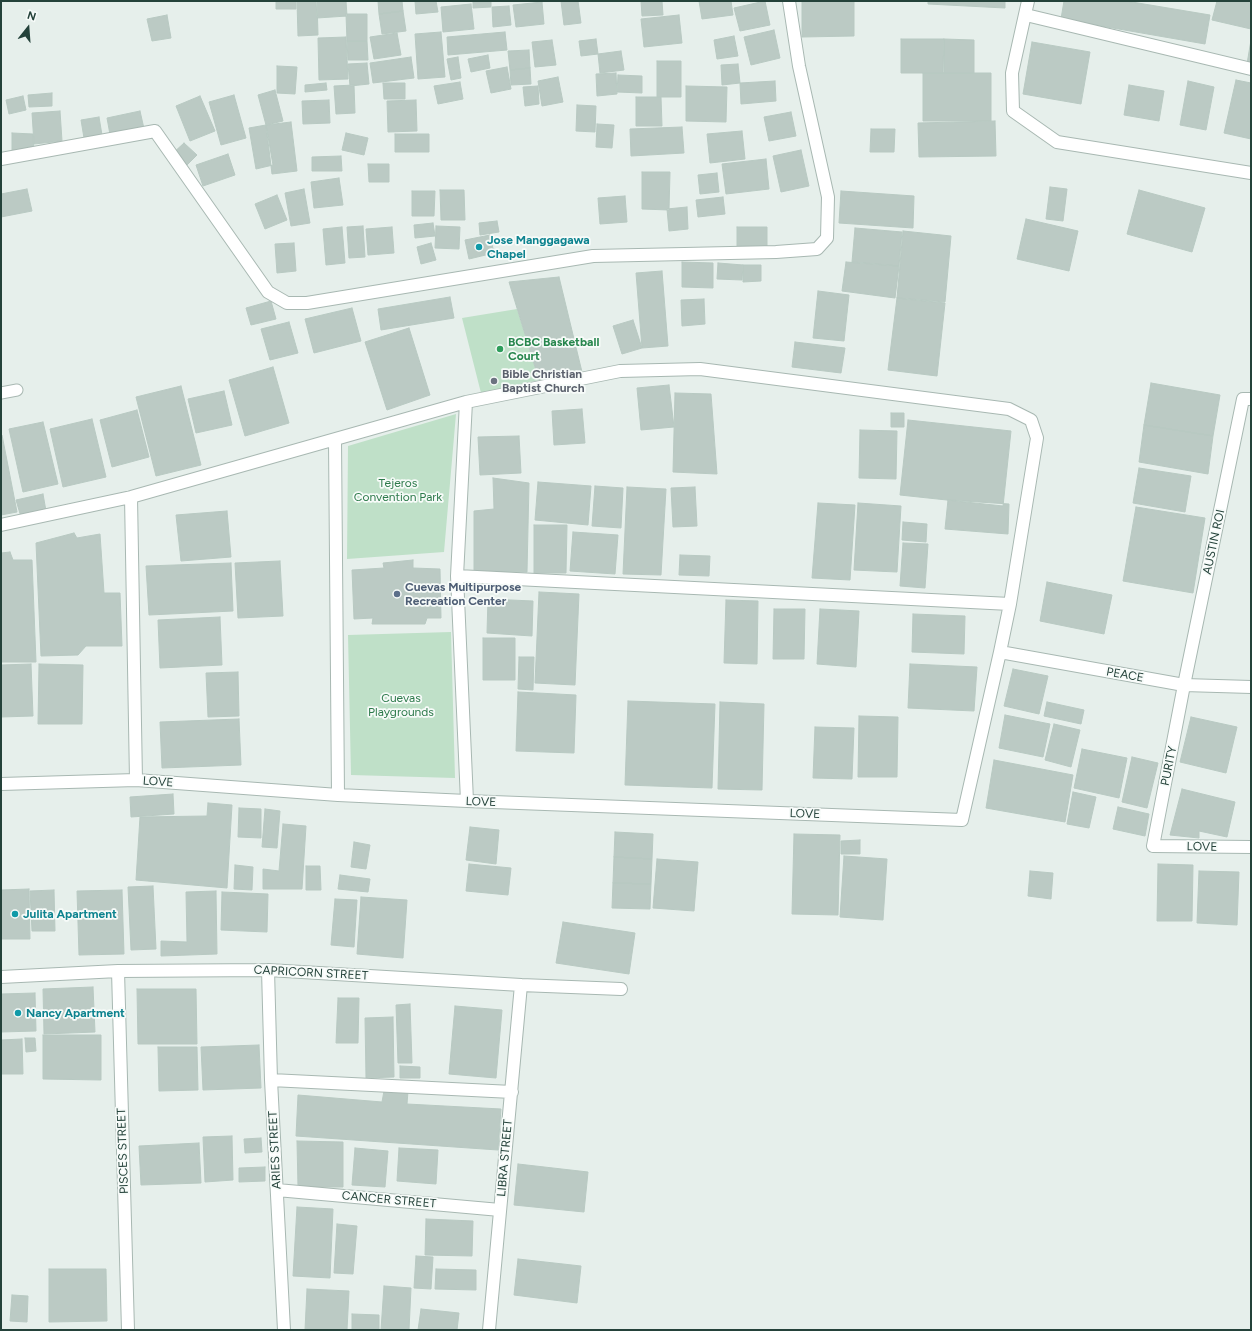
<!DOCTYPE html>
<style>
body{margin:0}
#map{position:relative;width:1252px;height:1331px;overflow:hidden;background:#e6efeb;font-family:Figtree,sans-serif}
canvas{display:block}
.frame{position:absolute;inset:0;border:2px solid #24423a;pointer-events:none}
.north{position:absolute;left:8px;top:8px;width:40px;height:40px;-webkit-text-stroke:3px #f7fbf9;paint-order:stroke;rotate:17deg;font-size:11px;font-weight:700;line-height:16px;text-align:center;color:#24423a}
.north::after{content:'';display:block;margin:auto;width:14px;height:18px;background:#24423a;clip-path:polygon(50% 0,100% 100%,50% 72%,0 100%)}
</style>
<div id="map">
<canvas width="1252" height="1331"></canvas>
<div class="frame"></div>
<div class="north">N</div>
</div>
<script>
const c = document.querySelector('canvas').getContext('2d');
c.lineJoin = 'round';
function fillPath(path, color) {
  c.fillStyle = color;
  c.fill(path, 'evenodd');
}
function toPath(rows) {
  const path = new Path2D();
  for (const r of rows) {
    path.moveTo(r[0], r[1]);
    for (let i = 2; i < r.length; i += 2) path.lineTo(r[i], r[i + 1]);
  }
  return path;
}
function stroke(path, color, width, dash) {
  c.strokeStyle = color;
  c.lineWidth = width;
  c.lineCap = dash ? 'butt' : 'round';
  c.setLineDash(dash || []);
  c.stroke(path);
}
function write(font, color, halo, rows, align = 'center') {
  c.font = font + ' Figtree,sans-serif';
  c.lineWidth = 3.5;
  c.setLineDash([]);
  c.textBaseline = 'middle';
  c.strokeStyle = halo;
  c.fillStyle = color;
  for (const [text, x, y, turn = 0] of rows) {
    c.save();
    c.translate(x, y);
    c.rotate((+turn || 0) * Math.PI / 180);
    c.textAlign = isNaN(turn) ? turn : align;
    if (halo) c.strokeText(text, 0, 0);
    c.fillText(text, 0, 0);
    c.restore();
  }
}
fillPath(toPath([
 [517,309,539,380,481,393,462,318],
 [456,414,444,552,347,559,348,446],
 [451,632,455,778,351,775,348,635]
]), '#bfe0c8');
const building = toPath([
 [276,1,296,1,296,9,276,9,276,1],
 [297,1,317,1,318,35,298,36,297,1],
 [316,1,346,1,347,16,317,18,316,1],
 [378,1,402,1,403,11,379,14,378,1],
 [415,1,436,1,438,12,416,14,415,1],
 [473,1,491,1,491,7,473,8,473,1],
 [561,1,578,1,581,23,564,25,561,1],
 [641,1,662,1,663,15,642,16,641,1],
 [699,1,731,1,733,15,702,19,699,1],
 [765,1,770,25,740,31,734,8,765,1],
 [802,1,854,1,854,36,802,37,802,1],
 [928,1,1005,1,1005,8,928,4,928,1],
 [1064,1,1126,1,1210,15,1205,44,1061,19,1064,1],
 [1217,1,1251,1,1251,29,1212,20,1217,1],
 [542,2,544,24,516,27,513,5,542,2],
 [471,4,474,29,443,32,441,7,471,4],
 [509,6,511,25,493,27,492,7,509,6],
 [403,11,406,31,382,34,379,14,403,11],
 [346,14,367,14,367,41,347,41,346,14],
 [167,15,171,38,152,41,147,19,167,15],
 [679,15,682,43,644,47,641,19,679,15],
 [774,30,780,58,751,65,744,37,774,30],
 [441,32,445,77,418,79,415,34,441,32],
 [505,32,507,50,448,55,447,37,505,32],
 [397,33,401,55,374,59,370,37,397,33],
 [734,36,738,56,717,59,714,40,734,36],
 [346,37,348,79,319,80,318,38,346,37],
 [596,39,598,54,581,56,579,41,596,39],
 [901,39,944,39,944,73,901,73,901,39],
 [944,39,974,40,974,73,943,73,944,39],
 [552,40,556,65,535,67,532,42,552,40],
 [1251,40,1251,64,1247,64,1251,40],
 [347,41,367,41,368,60,348,60,347,41],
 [1032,42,1090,52,1081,104,1023,94,1032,42],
 [529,50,530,68,510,70,508,51,529,50],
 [621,51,624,70,600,73,598,54,621,51],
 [488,55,490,68,471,72,468,59,488,55],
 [411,57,414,78,373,83,370,63,411,57],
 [458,57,461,78,451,80,447,59,458,57],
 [657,61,681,61,681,97,657,97,657,61],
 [367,63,369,84,350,86,348,64,367,63],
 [738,64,740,83,722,85,721,65,738,64],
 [277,66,297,67,295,94,277,93,277,66],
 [507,67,511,89,491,93,486,71,507,67],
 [530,68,531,84,511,85,510,70,530,68],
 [616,73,617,94,597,96,596,74,616,73],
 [923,73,991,73,991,121,923,121,923,73],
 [618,75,642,76,642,93,617,92,618,75],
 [558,77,563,102,542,106,538,81,558,77],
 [1236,80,1251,83,1251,139,1224,133,1236,80],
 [775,81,776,101,741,104,740,83,775,81],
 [1188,81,1214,87,1206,130,1180,125,1188,81],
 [460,82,463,99,438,104,434,86,460,82],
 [326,83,327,90,305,92,305,85,326,83],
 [383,83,405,83,405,99,384,99,383,83],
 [354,85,355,113,336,114,334,86,354,85],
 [1129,85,1164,91,1159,121,1124,115,1129,85],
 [538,86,539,104,525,106,523,87,538,86],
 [686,86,727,87,726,122,686,121,686,86],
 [275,90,283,121,266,125,258,95,275,90],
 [52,93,52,106,29,107,28,95,52,93],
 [234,95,246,138,221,145,209,102,234,95],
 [23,96,26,110,9,114,6,100,23,96],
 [200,96,215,131,190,141,176,106,200,96],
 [636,97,661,97,662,126,636,126,636,97],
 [329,100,330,123,303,124,302,101,329,100],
 [416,100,417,131,388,132,387,101,416,100],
 [577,105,596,106,595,132,576,131,577,105],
 [60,111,62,141,34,144,32,113,60,111],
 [140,111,145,133,111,140,107,118,140,111],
 [791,112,796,136,769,141,764,117,791,112],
 [99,117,103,141,85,144,81,120,99,117],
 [995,121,996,156,919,157,918,123,995,121],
 [291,122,297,171,272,174,266,125,291,122],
 [597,124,614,125,612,148,596,147,597,124],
 [266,125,273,165,256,169,249,128,266,125],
 [682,127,684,153,631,156,630,129,682,127],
 [871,129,895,129,894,152,870,152,871,129],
 [742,131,745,159,710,163,707,134,742,131],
 [12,133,33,134,34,152,12,152,12,133],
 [346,133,368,138,364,155,342,150,346,133],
 [395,134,429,134,429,152,395,152,395,134],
 [184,143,197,155,185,167,172,154,184,143],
 [801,150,809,186,781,192,773,156,801,150],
 [228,154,235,175,203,186,196,165,228,154],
 [341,156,342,171,312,171,312,157,341,156],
 [766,159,769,189,726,194,722,164,766,159],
 [368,164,389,164,389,182,369,182,368,164],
 [642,172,670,172,669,210,642,209,642,172],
 [717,173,719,192,700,194,698,175,717,173],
 [339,178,343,205,314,208,311,182,339,178],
 [1050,187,1067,189,1063,221,1046,219,1050,187],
 [27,189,32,211,1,217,1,194,27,189],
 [304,189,310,223,291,226,285,193,304,189],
 [440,190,464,190,465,220,441,220,440,190],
 [1139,190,1205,208,1192,252,1127,234,1139,190],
 [412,191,435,191,434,216,412,216,412,191],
 [841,191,914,196,913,228,839,223,841,191],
 [277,195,287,220,265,229,255,204,277,195],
 [625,196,627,222,600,224,598,198,625,196],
 [723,197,725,214,698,217,696,200,723,197],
 [687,207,688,229,669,231,667,209,687,207],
 [1026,219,1078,231,1069,271,1017,259,1026,219],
 [497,221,499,232,480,235,479,223,497,221],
 [433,223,435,236,415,238,414,225,433,223],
 [363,226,365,257,349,258,347,227,363,226],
 [436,226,460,227,459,249,435,248,436,226],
 [342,227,345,263,326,265,323,229,342,227],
 [392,227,394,253,368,255,366,229,392,227],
 [737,227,767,227,767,247,737,246,737,227],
 [855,228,902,232,899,266,852,262,855,228],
 [903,231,951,236,945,302,897,298,903,231],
 [490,235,494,253,469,259,465,240,490,235],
 [294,243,296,271,277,273,275,244,294,243],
 [431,243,436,260,421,264,417,247,431,243],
 [682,262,713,263,713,288,682,287,682,262],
 [846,262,899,266,895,298,842,291,846,262],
 [718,263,743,265,742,280,717,279,718,263],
 [743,265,761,265,761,281,743,282,743,265],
 [662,271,668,346,642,348,636,273,662,271],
 [559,277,582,372,539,380,509,282,559,277],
 [818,291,849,295,844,341,813,338,818,291],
 [450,297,454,318,381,330,378,309,450,297],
 [897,298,945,303,937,376,888,370,897,298],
 [704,299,705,324,682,326,681,300,704,299],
 [271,301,276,319,251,325,246,308,271,301],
 [352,308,361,341,314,353,305,319,352,308],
 [633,320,642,348,622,354,613,326,633,320],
 [289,322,298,353,270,360,261,329,289,322],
 [409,328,430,395,387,410,365,342,409,328],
 [795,342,845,348,841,373,792,367,795,342],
 [273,367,289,423,245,436,229,380,273,367],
 [1151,383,1220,395,1213,436,1144,425,1151,383],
 [669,385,674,427,641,430,637,388,669,385],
 [181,386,201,465,156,476,136,397,181,386],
 [224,391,232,425,196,433,188,399,224,391],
 [675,393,711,394,717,474,673,472,675,393],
 [582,409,585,443,554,445,552,411,582,409],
 [137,410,149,457,112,467,100,420,137,410],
 [891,413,904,413,904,427,891,427,891,413],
 [92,419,106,477,63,487,50,429,92,419],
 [908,420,1011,431,1003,506,900,495,908,420],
 [43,422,58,484,23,492,9,429,43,422],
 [1144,425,1213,436,1208,474,1139,462,1144,425],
 [860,430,897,431,896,479,859,478,860,430],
 [1,435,2,435,17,512,1,515,1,435],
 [519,436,521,473,480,475,478,437,519,436],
 [1139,468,1191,476,1185,512,1133,503,1139,468],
 [493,478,529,483,527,572,474,571,474,511,494,509,493,478],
 [538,482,591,486,588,525,535,520,538,482],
 [595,486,623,488,621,528,592,526,595,486],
 [627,487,666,489,661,575,623,574,627,487],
 [695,487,697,526,673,527,671,488,695,487],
 [43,494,46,511,21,517,16,500,43,494],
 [948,500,1009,504,1008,534,945,529,948,500],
 [818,503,855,505,850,580,812,578,818,503],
 [858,503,901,506,897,572,854,570,858,503],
 [1136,507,1205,518,1193,593,1123,581,1136,507],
 [227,511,231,557,181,561,176,515,227,511],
 [903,522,927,524,926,542,902,540,903,522],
 [534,525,567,525,566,573,534,573,534,525],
 [573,532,618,535,615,574,570,571,573,532],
 [74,533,77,538,100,534,104,593,120,593,122,646,86,646,78,655,41,656,36,543,74,533],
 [903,543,928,544,925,588,900,586,903,543],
 [10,552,13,560,32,560,36,662,1,662,1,553,10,552],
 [680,555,710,556,709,576,679,575,680,555],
 [413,560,413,568,440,569,441,618,427,618,425,624,372,624,373,618,354,619,352,570,384,568,383,563,413,560],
 [280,561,283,616,238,618,235,563,280,561],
 [231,563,233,611,149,615,146,566,231,563],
 [1047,582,1112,595,1104,634,1040,621,1047,582],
 [539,592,579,594,575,685,535,683,539,592],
 [488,599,533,601,532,636,487,633,488,599],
 [726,600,758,601,757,664,724,663,726,600],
 [774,609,805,609,804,659,773,659,774,609],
 [820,609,859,611,856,667,817,664,820,609],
 [913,614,965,616,964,654,912,652,913,614],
 [220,617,222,665,160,668,158,620,220,617],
 [483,638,515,638,515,680,483,680,483,638],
 [519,657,534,657,533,690,518,689,519,657],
 [31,664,33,716,1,717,1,665,31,664],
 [39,664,83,665,82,724,38,724,39,664],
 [910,664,977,667,974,711,908,708,910,664],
 [1013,669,1048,676,1039,714,1004,706,1013,669],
 [238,672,239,716,208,717,206,673,238,672],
 [518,692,576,695,574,753,516,751,518,692],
 [628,701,715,704,712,788,625,785,628,701],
 [720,702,764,704,762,790,718,789,720,702],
 [1047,702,1084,710,1081,724,1044,716,1047,702],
 [1005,715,1050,724,1043,757,999,748,1005,715],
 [859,716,898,717,897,777,858,777,859,716],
 [1191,717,1237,727,1226,773,1180,762,1191,717],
 [239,719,241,765,162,768,160,722,239,719],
 [1054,724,1080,730,1071,767,1045,760,1054,724],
 [815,727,854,728,852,779,813,778,815,727],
 [1082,749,1127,758,1119,798,1074,788,1082,749],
 [1132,757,1158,763,1147,808,1122,802,1132,757],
 [994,760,1073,775,1065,822,986,808,994,760],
 [1182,789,1235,802,1227,837,1199,831,1199,838,1170,835,1182,789],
 [1073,792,1096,797,1089,828,1067,824,1073,792],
 [173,794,174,814,131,817,130,797,173,794],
 [208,803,232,805,227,888,136,880,140,817,207,816,208,803],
 [1118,807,1149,814,1145,836,1113,829,1118,807],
 [239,808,261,809,261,838,238,837,239,808],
 [265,809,280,811,277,848,262,847,265,809],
 [283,824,306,826,302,889,263,889,263,869,279,871,283,824],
 [470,827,499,830,496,864,466,860,470,827],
 [615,832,653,834,652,859,614,857,615,832],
 [794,834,840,835,838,915,792,914,794,834],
 [860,840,860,854,841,854,841,841,860,840],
 [354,842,370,845,366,869,351,867,354,842],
 [844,856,887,859,883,920,840,917,844,856],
 [614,857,652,859,651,884,613,883,614,857],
 [657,859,698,862,694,911,653,908,657,859],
 [469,864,511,868,508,895,466,891,469,864],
 [1158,864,1193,865,1192,921,1157,921,1158,864],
 [235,865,253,867,252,890,234,889,235,865],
 [306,866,320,866,321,890,306,890,306,866],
 [1030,871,1053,873,1051,899,1028,896,1030,871],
 [1199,871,1239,872,1237,925,1197,923,1199,871],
 [340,875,370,879,368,892,338,889,340,875],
 [613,883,651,884,650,909,612,908,613,883],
 [153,886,156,949,131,950,128,887,153,886],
 [29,889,30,939,1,939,1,890,29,889],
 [54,890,55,931,32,931,30,891,54,890],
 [122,890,124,954,79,955,77,891,122,890],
 [216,891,217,954,161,956,161,941,187,942,186,892,216,891],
 [222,892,268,894,267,932,221,930,222,892],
 [361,897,407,900,403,958,357,954,361,897],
 [335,899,357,900,354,947,331,945,335,899],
 [563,922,635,933,629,974,556,963,563,922],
 [93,987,95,1032,44,1034,43,989,93,987],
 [137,989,196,989,197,1044,138,1044,137,989],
 [35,993,36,1031,1,1032,1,994,35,993],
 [338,998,359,998,358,1043,336,1043,338,998],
 [410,1004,412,1063,398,1063,396,1005,410,1004],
 [455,1006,502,1010,496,1078,449,1074,455,1006],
 [393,1017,394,1077,366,1078,365,1018,393,1017],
 [43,1035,101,1035,101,1080,43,1079,43,1035],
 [25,1038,35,1038,36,1051,26,1052,25,1038],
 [22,1039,23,1074,1,1074,1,1040,22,1039],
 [259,1045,261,1088,203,1090,201,1047,259,1045],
 [158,1047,197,1047,198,1090,159,1091,158,1047],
 [400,1066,420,1067,420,1078,400,1078,400,1066],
 [384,1091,408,1091,407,1104,501,1109,498,1150,296,1136,298,1095,382,1102,384,1091],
 [232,1136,233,1180,205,1182,203,1137,232,1136],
 [261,1138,262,1152,245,1153,244,1139,261,1138],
 [297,1141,343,1142,343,1187,298,1187,297,1141],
 [199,1143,201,1183,141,1185,139,1146,199,1143],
 [355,1148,388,1151,385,1187,352,1185,355,1148],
 [399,1148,438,1150,436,1184,397,1181,399,1148],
 [518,1164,588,1172,584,1212,514,1205,518,1164],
 [265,1167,265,1181,239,1182,239,1168,265,1167],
 [297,1207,333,1209,330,1278,293,1276,297,1207],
 [426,1219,473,1221,472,1256,425,1255,426,1219],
 [337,1224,357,1226,353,1274,334,1273,337,1224],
 [416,1256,433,1257,431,1289,414,1288,416,1256],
 [518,1259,581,1266,577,1303,514,1295,518,1259],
 [49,1269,106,1269,107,1321,49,1322,49,1269],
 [436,1269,476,1270,476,1290,435,1289,436,1269],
 [384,1286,411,1288,409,1330,381,1330,384,1286],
 [307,1289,349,1291,347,1330,305,1330,307,1289],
 [12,1295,28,1296,27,1322,10,1321,12,1295],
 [421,1309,459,1313,457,1330,418,1330,421,1309],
 [352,1314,379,1315,379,1330,352,1330,352,1314]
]);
fillPath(building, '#bbcac4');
stroke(building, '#b8c9c2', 1);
const lane = toPath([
 [1,393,17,390]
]);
const street = toPath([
 [1028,1,1012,73,1013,111,1057,142,1251,173],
 [1026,15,1251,69],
 [1,159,155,131,268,292,287,303,307,303,593,256,776,252,817,249,827,238,828,197,799,66,789,1],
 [1251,399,1243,399,1184,685,1153,846,1251,847],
 [466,402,457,576,467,801],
 [335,440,338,795],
 [131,497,136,780],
 [1,525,131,497,466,402,620,371,700,369,1009,409,1031,420,1037,438,1010,604,1000,652,962,820,467,801,338,795,136,780,1,784],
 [457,576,1010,604],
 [1000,652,1184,685,1251,687],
 [268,970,271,1080,284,1330],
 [118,971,128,1330],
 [1,977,118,971,268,970,521,985,621,989],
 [271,1080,512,1092],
 [277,1190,500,1210],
 [489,1330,521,985]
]);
stroke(lane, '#a8b8b2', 13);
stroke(street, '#a8b8b2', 14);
stroke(lane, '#fff', 11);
stroke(street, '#fff', 12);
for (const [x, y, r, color] of [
 [479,247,4,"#0f9aa8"],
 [500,349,4,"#2e9e5b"],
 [494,381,4,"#6b7280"],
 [397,594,4,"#5c6f8a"],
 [15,914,4,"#0f9aa8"],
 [18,1013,4,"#0f9aa8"]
]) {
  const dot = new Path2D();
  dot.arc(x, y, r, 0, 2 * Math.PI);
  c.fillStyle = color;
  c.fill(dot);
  stroke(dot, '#f7fbf9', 1.5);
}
write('bold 12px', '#0d838f', '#f7fbf9', [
 ["Jose Manggagawa",487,240],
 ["Chapel",487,254],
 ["Julita Apartment",23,914],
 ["Nancy Apartment",26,1013]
], 'left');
write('bold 12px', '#27864d', '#f7fbf9', [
 ["BCBC Basketball",508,342],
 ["Court",508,356]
], 'left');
write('bold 12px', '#5b616d', '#f7fbf9', [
 ["Bible Christian",502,374],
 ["Baptist Church",502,388]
], 'left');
write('12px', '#2d7a4b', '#f7fbf9', [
 ["Tejeros",398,483],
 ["Convention Park",398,497],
 ["Cuevas",401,698],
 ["Playgrounds",401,712]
]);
write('12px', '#24423a', '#f7fbf9', [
 ["AUSTIN ROI",1214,542,-78],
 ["PEACE",1125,675,10],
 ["PURITY",1169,766,-79],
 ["LOVE",158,782,4],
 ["LOVE",481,802,2],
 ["LOVE",805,814,2],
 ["LOVE",1202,847,1],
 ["CAPRICORN STREET",311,973,3],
 ["ARIES STREET",275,1150,-93],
 ["PISCES STREET",123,1151,-92],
 ["LIBRA STREET",505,1158,-85],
 ["CANCER STREET",389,1200,5]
]);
write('bold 12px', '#4e5e75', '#f7fbf9', [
 ["Cuevas Multipurpose",405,587],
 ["Recreation Center",405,601]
], 'left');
</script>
